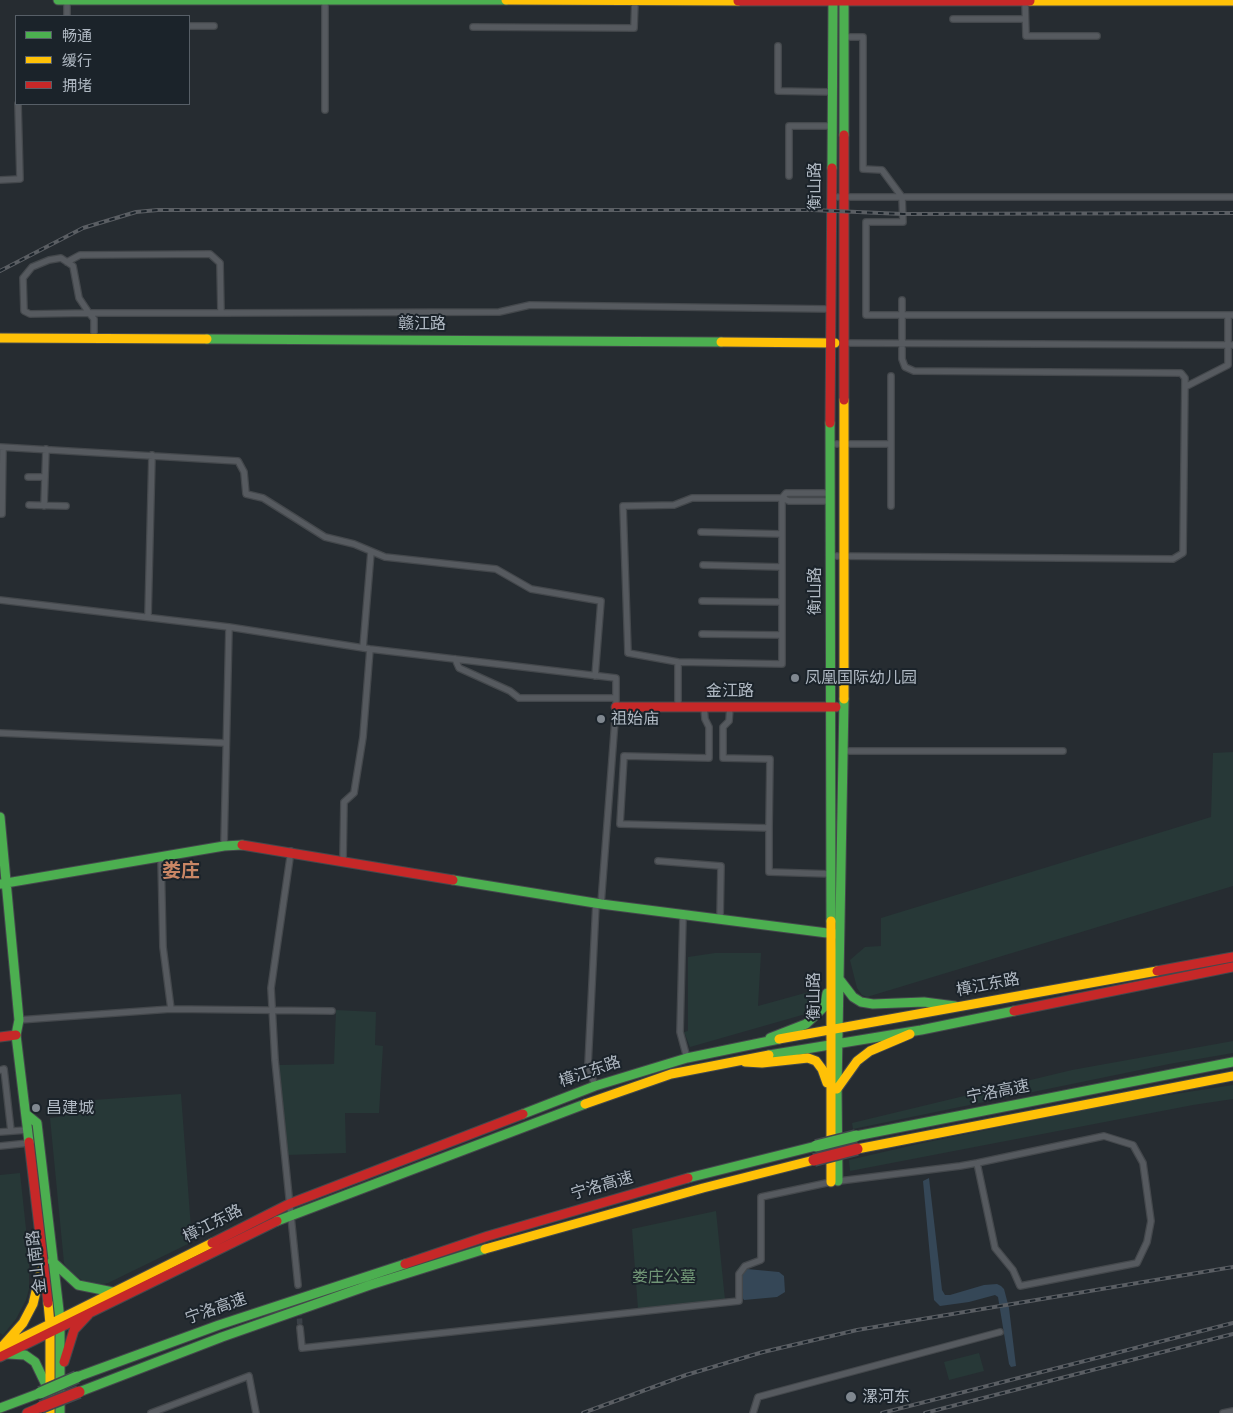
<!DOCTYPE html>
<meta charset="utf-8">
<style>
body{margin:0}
#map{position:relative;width:1233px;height:1413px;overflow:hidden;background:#262c31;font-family:Karla,"Noto Sans SC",sans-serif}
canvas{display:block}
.legend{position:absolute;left:15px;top:15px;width:175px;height:90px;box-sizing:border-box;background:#1b232a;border:1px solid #575f67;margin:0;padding:6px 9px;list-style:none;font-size:15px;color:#b0b9c3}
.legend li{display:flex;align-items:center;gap:10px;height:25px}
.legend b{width:25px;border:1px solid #575f67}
</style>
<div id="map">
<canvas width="1233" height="1413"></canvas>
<ul class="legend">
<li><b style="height:6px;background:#4caf50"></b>畅通</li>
<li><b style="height:6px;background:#ffc107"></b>缓行</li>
<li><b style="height:6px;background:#c62828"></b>拥堵</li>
</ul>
</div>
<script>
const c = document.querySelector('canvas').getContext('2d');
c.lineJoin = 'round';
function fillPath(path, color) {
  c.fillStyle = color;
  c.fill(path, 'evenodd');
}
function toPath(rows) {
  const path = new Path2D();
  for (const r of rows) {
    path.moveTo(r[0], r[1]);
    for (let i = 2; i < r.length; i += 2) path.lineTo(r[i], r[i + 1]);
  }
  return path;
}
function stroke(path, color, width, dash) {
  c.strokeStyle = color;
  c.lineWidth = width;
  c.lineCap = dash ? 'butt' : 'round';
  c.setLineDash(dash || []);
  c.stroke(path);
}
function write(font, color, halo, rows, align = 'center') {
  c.font = font + ' Karla,"Noto Sans SC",sans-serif';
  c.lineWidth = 4;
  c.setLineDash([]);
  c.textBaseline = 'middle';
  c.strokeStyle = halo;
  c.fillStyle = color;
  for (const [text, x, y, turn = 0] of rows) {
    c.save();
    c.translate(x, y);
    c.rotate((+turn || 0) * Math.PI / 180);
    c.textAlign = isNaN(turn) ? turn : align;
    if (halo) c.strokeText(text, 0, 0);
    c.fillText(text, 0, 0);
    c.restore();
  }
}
fillPath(toPath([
 [1233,752,1233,886,867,997,862,995,857,988,850,960,865,947,881,946,881,918,1211,817,1213,753],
 [715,953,761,953,758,1006,816,990,816,1011,690,1047,684,1032,688,1031,688,957],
 [336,1010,376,1012,375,1045,383,1046,379,1113,345,1113,346,1153,287,1155,278,1065,334,1064],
 [1233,1041,1233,1053,1169,1064,853,1129,852,1123,1072,1070],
 [1233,1085,1233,1099,1193,1105,850,1171,849,1160,918,1144,1123,1102],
 [181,1094,192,1242,108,1283,98,1285,87,1284,68,1270,64,1263,50,1118,65,1116,64,1102],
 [20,1173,29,1257,29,1289,26,1300,16,1319,3,1335,0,1333,0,1175],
 [716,1211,725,1300,638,1309,632,1229],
 [979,1353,984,1371,949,1380,944,1362]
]), '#273837');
fillPath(toPath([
 [929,1178,942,1290,945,1295,950,1295,984,1285,997,1284,1001,1286,1004,1289,1009,1308,1016,1366,1011,1367,1009,1364,998,1297,995,1295,969,1302,940,1306,934,1300,923,1181],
 [747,1269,779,1272,784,1276,785,1292,777,1297,744,1300,742,1297,741,1281,742,1274]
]), '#354757');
stroke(toPath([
 [299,1310,300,1328]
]), '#3b4147', 5.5, [5.5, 3]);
const street = toPath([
 [325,0,325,110],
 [1025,1,1026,36,1097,36],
 [67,16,67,0],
 [953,19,1025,19],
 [189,26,214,26],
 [473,27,634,28,635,1],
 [844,37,863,37,863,169,882,170,902,197,903,222,866,222,866,315,1233,315],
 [778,46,778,91,832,92],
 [789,176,789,126,832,126],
 [0,180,20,179,18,104],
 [831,197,1233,197],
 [67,262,80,255,210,254,220,263,221,313,89,313,30,314,24,311,23,278,32,267,49,260,61,258,73,266,79,298,89,313,94,319,94,339],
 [221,313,499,312,530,305,830,309],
 [843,343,1233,345],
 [891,376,891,506],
 [1185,387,1228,365,1228,315],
 [831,444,891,444],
 [0,447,238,461,244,472,246,494,263,498,325,537,354,544,385,557,496,569,531,589,601,601,595,676],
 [28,477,45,477],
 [831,493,786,493,782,498,789,501,831,501],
 [29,505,66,506],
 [44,506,46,449],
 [0,514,2,514,3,448],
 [701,532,782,534],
 [831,556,1173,559,1183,553,1185,378,1181,373,914,371,905,367,902,359,902,300],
 [703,565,782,567],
 [0,600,229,627,370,649,616,678,616,707,601,904],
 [702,601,782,602],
 [148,617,152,455],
 [702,634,782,635],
 [363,648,371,552],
 [455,659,459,668,510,691,519,698,616,698],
 [678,662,628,653,623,506,674,505,692,498,782,498,782,664,678,662,678,707],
 [704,707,705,719,709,727,709,758,624,756,620,824,769,828,770,759,723,758,723,727,729,721,730,707],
 [0,733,225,743],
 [844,751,1063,751],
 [769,828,769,872,831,874],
 [224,846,229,627],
 [291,851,271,988,275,1060,298,1285],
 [161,857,163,947,171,1009],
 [343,860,344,802,354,793,363,737,370,649],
 [658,861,721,866,720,920],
 [683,916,680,1032,687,1058],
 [19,1020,171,1009,332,1011],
 [0,1070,4,1069,11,1131],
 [595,1086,588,1065,596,904],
 [0,1132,27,1130],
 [0,1146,29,1143],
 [300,1328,302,1348,739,1301,739,1274,745,1266,761,1260,761,1197,831,1182,960,1166,977,1163,1104,1136,1133,1145,1143,1163,1151,1221,1147,1242,1137,1263,1020,1286,1013,1270,995,1248,977,1163],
 [151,1413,249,1376,256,1413],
 [753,1413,758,1397,1000,1332],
 [1223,1413,1233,1411]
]);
const fast = toPath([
 [58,0,506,0],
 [844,0,844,135],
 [832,168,833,0],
 [207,339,721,342],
 [830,423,831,921],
 [0,817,19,1020,16,1035,29,1142],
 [453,880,601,904,835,934],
 [0,884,224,846,242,845],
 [840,980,853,997,861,1002,873,1004,924,1002,955,1006],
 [770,1038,806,1024,824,1007,827,993],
 [769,1055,921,1030,1014,1011],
 [26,1114,37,1123,60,1319,60,1413],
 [523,1114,595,1086,687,1058,779,1039],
 [856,1136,1233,1062],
 [688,1178,816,1146],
 [838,1181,837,1089,844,699],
 [277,1221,585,1104],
 [52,1261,78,1285,113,1292],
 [8,1354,25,1355,35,1362,48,1389],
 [77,1377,219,1325,405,1264],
 [79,1392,222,1337,370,1285,485,1249],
 [0,1408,40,1393]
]);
const slow = toPath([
 [506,0,738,1],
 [1030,1,1233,1],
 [0,338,207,339],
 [721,342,835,343],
 [844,400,844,699],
 [831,921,831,1182],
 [779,1039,1157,971],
 [745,1062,762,1063,808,1058,816,1061,822,1069,827,1083],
 [837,1089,857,1061,870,1051,910,1034],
 [585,1104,671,1074,769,1055],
 [857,1149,1233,1076],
 [485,1249,703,1188,814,1160],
 [48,1303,50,1324,50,1413],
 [1,1348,23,1323,33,1304,41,1270],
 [0,1349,212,1243]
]);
const jam = toPath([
 [738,1,1030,1],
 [844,135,844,400],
 [830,423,832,168],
 [616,707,836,707],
 [242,845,453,880],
 [1157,971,1233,957],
 [1014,1011,1233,967],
 [0,1037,16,1035],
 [29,1142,48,1303],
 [212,1243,289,1204,523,1114],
 [405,1264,488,1236,688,1178],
 [0,1357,277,1221],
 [64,1362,74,1330,88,1315],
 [27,1413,41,1407]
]);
stroke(street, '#44484c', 8);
stroke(fast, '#44484c', 11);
stroke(slow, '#44484c', 11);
stroke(jam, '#44484c', 11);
stroke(street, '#565a5f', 5.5);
stroke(fast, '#4caf50', 9);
stroke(slow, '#ffc107', 9);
stroke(jam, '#c62828', 9);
const rail = toPath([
 [0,271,83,228,136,212,158,210,812,210,903,214,1233,213],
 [583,1413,686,1375,763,1352,857,1330,1233,1267],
 [882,1413,1233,1323],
 [925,1413,1233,1334]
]);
stroke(rail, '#5a5e63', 4);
stroke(rail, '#1b232a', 2, [5.5]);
const fastBridge = toPath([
 [816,1146,856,1136],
 [40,1393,77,1377]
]);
const jamBridge = toPath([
 [814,1160,857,1149],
 [41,1407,79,1392]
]);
stroke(fastBridge, '#43484d', 14, []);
stroke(jamBridge, '#43484d', 14, []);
stroke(fastBridge, '#4caf50', 11);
stroke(jamBridge, '#c62828', 11);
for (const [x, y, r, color] of [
 [795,678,5,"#808890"],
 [601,719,5,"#808890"],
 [36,1108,5,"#808890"],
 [851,1397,6,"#808890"]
]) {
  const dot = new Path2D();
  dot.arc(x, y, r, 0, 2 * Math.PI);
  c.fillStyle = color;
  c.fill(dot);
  stroke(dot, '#1b232a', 2);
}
write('16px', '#b0b9c3', '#1b232a', [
 ["衡山路",815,186,-90],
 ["赣江路",422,324],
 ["衡山路",815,591,-90],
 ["金江路",730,691],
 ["樟江东路",988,985,-11],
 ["衡山路",814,996,-90],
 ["樟江东路",590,1072,-19],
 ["宁洛高速",998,1092,-11],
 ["宁洛高速",602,1186,-16],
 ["樟江东路",213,1224,-27],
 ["金山南路",37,1262,-97],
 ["宁洛高速",216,1309,-19]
]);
write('16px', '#b0b9c3', '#1b232a', [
 ["凤凰国际幼儿园",805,678],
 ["祖始庙",611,719],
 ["昌建城",46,1108],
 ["漯河东",862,1397]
], 'left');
write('16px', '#719676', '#1b232a', [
 ["娄庄公墓",664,1277]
]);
write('bold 19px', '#c88665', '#1b232a', [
 ["娄庄",181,872]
]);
</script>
